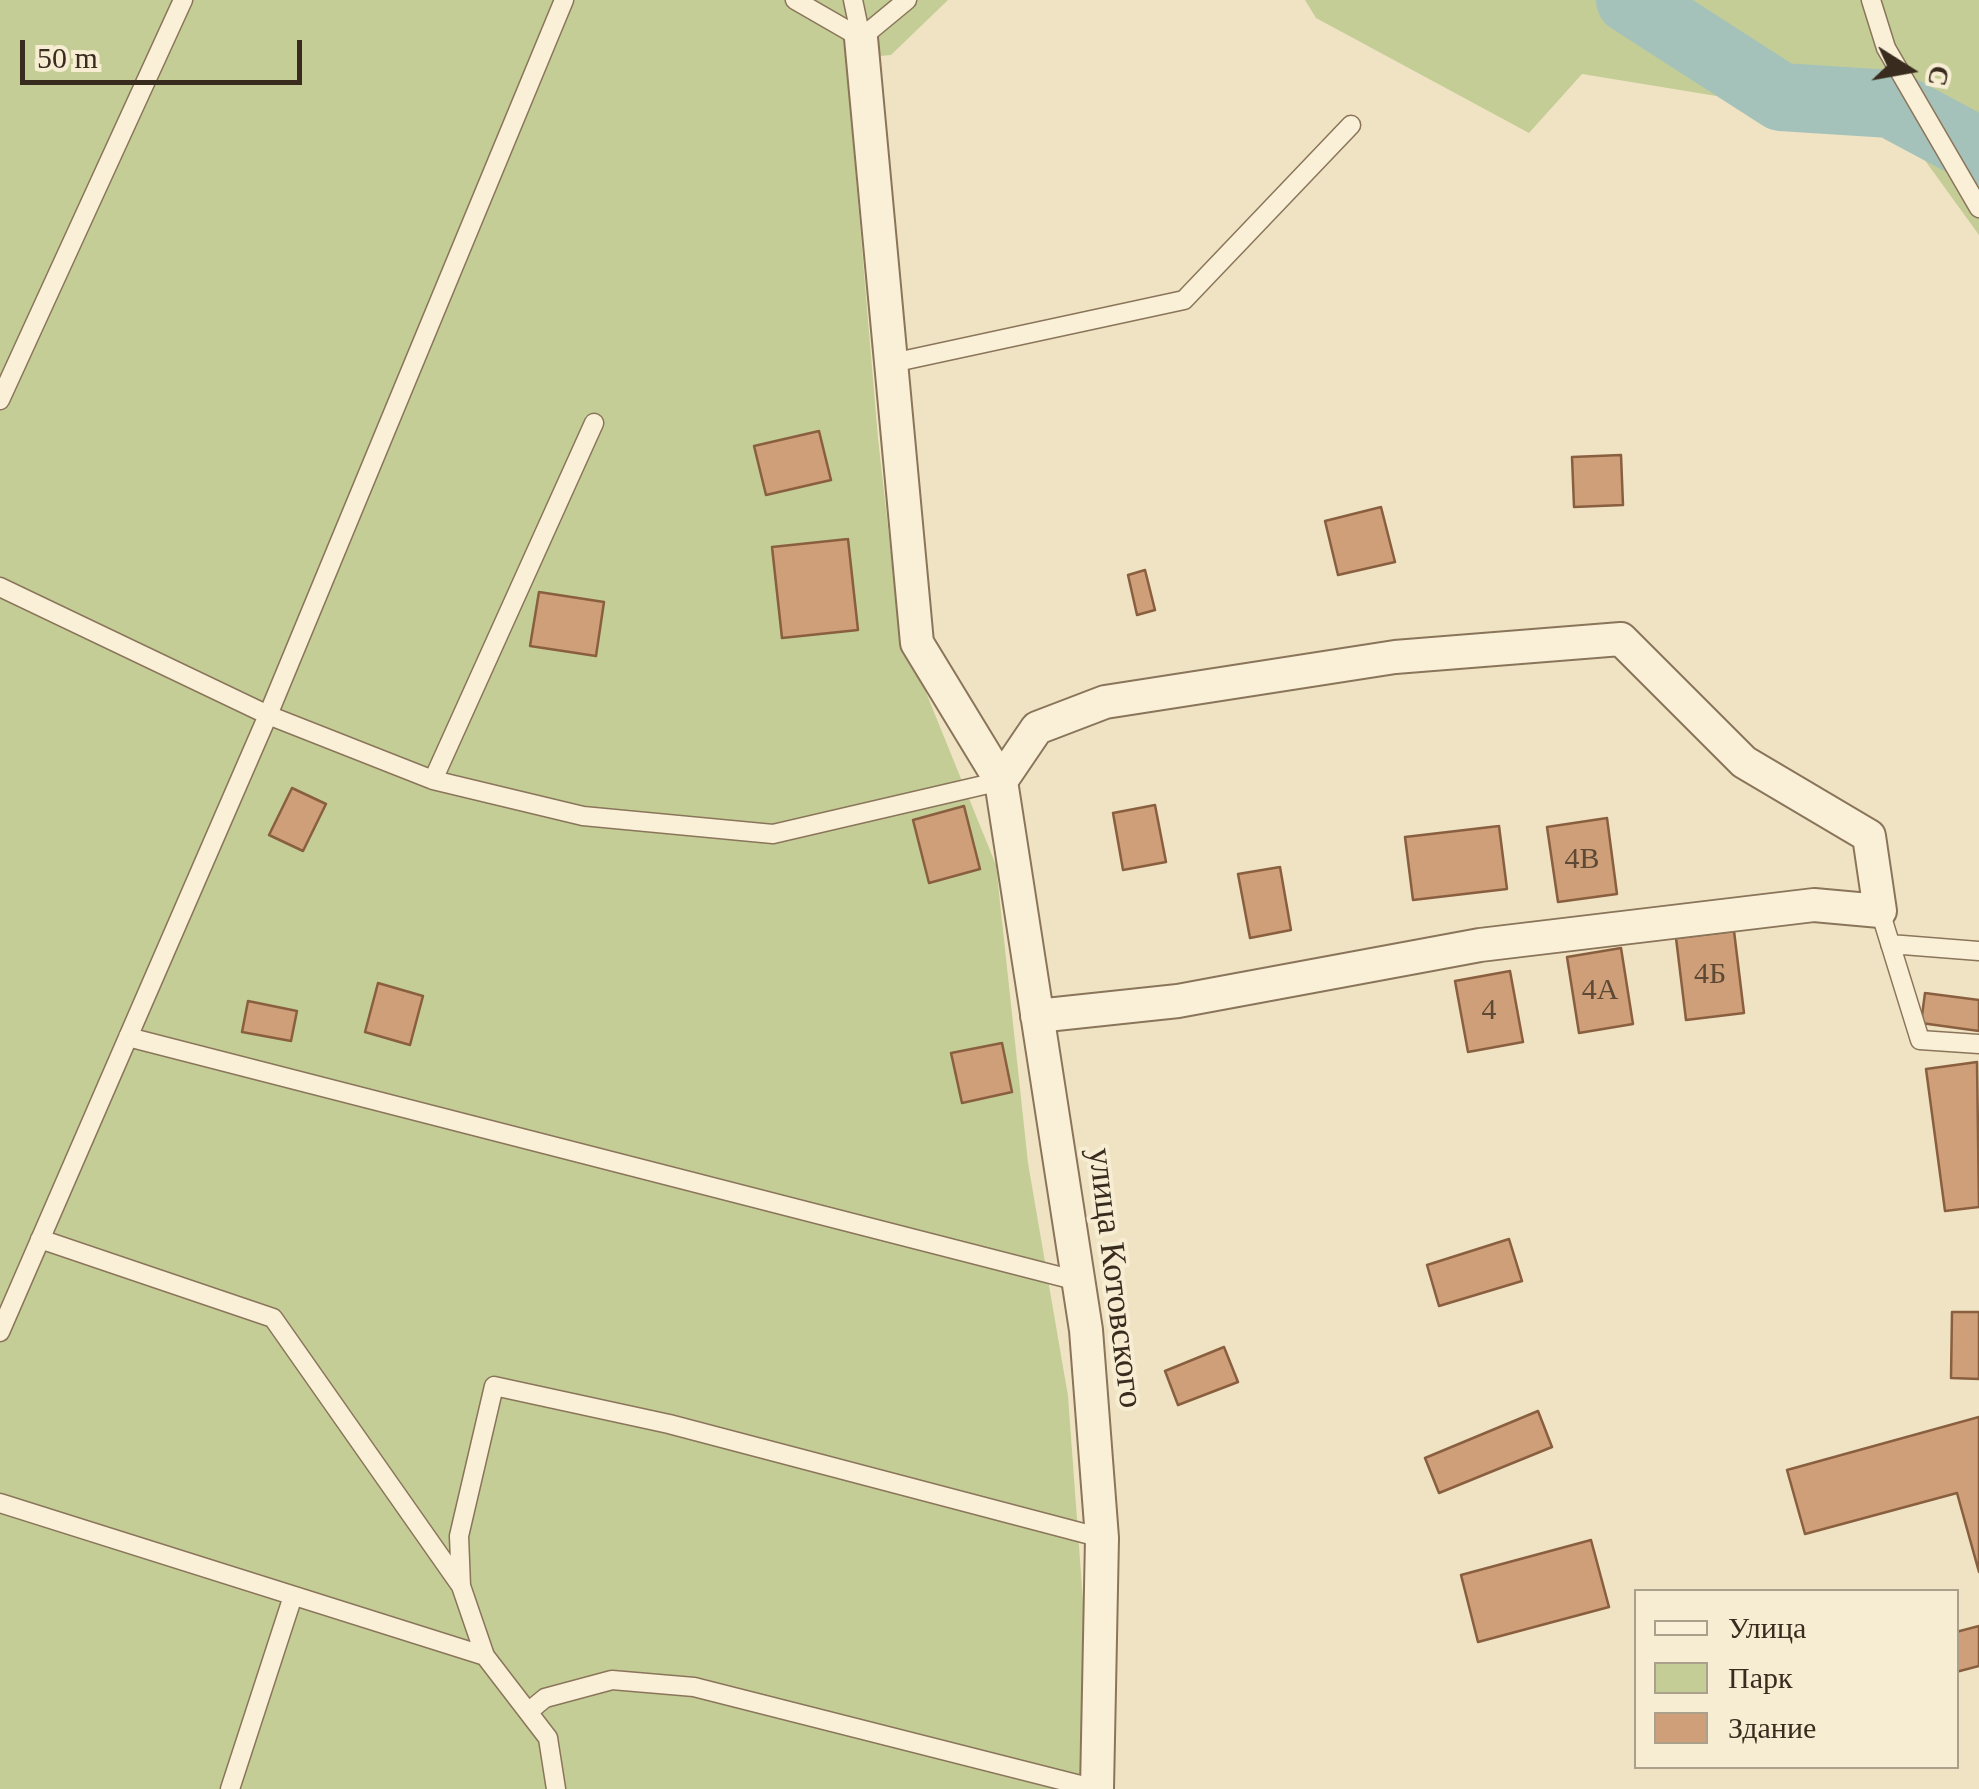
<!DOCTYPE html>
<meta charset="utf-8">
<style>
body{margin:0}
#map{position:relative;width:1979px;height:1789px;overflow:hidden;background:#efe3c3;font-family:Georgia,serif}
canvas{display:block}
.legend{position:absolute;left:1634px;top:1589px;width:325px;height:180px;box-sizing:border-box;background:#f6edd3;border:2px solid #aaa08b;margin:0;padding:12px 18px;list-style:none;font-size:30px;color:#392c1e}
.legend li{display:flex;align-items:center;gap:20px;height:50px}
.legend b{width:50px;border:2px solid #aaa08b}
.north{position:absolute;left:1859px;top:20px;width:100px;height:100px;-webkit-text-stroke:8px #f6edd3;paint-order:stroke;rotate:101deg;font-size:28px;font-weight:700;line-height:40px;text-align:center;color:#392c1e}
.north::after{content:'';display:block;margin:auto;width:35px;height:45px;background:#392c1e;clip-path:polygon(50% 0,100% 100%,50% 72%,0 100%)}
.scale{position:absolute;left:20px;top:40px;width:282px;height:45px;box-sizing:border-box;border:5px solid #392c1e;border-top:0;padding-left:12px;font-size:30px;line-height:35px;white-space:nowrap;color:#392c1e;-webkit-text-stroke:8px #f6edd3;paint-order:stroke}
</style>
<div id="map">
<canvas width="1979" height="1789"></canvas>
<ul class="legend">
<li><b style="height:12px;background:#f9f0d7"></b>Улица</li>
<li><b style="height:28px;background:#c5cd97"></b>Парк</li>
<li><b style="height:28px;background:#ce9f78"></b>Здание</li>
</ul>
<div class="north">С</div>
<div class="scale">50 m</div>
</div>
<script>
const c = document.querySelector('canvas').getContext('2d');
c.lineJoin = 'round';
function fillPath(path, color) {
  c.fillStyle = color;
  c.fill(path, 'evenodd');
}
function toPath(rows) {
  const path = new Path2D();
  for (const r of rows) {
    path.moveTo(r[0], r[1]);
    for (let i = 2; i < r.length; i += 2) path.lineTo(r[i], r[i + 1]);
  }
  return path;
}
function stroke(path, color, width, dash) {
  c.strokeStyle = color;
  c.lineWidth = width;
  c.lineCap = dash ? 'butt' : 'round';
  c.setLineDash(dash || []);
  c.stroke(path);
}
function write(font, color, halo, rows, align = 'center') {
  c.font = font + ' Georgia,serif';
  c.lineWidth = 8;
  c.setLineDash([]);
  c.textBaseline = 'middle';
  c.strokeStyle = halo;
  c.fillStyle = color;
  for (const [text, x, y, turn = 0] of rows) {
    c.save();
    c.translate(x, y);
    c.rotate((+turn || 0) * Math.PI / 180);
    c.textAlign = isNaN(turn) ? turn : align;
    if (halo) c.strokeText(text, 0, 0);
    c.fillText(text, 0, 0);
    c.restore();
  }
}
fillPath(toPath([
 [0,0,948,0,891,55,846,59,878,438,902,653,923,685,996,865,1028,1163,1068,1396,1085,1628,1081,1789,0,1789],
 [1305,0,1979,0,1979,235,1900,126,1582,74,1529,133,1316,18]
]), '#c5cd97');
stroke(toPath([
 [1630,0,1781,97,1891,104,1979,151]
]), '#a5c2ba', 68);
const building = toPath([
 [819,431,831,480,766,495,754,446,819,431],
 [1621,455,1623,505,1574,507,1572,457,1621,455],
 [1381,507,1395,562,1338,575,1325,521,1381,507],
 [848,539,858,630,782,638,772,547,848,539],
 [1145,570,1155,610,1137,615,1128,575,1145,570],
 [539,592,604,602,596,656,530,646,539,592],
 [292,788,326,804,303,851,269,835,292,788],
 [1155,805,1166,862,1123,870,1113,813,1155,805],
 [964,806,980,869,929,883,913,820,964,806],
 [1607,818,1617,894,1558,902,1547,827,1607,818],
 [1499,826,1507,889,1413,900,1405,837,1499,826],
 [1280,867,1291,930,1250,938,1238,874,1280,867],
 [1734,931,1744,1013,1686,1020,1676,938,1734,931],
 [1621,948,1633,1024,1579,1033,1567,957,1621,948],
 [1510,971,1523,1042,1468,1052,1455,981,1510,971],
 [378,983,423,996,410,1045,365,1032,378,983],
 [1925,993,1979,1000,1979,1031,1921,1023,1925,993],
 [248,1001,297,1011,291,1041,242,1032,248,1001],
 [1002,1043,1012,1092,962,1103,951,1053,1002,1043],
 [1977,1062,1979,1207,1945,1211,1926,1069,1977,1062],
 [1509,1239,1522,1281,1439,1306,1427,1265,1509,1239],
 [1952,1312,1979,1312,1979,1379,1951,1378,1952,1312],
 [1224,1347,1238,1382,1178,1405,1165,1371,1224,1347],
 [1538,1411,1552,1447,1439,1493,1425,1458,1538,1411],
 [1979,1417,1979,1572,1957,1493,1805,1534,1787,1470,1979,1417],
 [1591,1540,1609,1607,1478,1642,1461,1575,1591,1540],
 [1979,1626,1979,1666,1956,1672,1956,1632,1979,1626]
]);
fillPath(building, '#ce9f78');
stroke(building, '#895f3f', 2.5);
const lane = toPath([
 [795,0,861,38],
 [853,0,861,38],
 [1871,0,1886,48,1979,208],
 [861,38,907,0],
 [892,363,1184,300,1351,125],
 [0,400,183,0],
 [0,587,268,715,433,780,583,816,773,834,1001,781],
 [433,780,594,423],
 [1880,911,1920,1040,1979,1044],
 [1890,944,1979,951],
 [128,1037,1078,1281],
 [40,1239,273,1318,461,1586],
 [0,1332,268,715,564,0],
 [0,1503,485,1656,548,1738,556,1789],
 [485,1656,461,1586,459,1536,494,1386,669,1424,1102,1538],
 [528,1712,545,1698,612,1680,694,1687,1096,1789],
 [230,1789,293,1596]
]);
const street = toPath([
 [861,38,917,643,1001,781,1086,1330,1102,1538,1097,1789],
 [1001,781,1037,728,1105,702,1395,657,1621,639,1744,762,1869,836,1880,911,1814,905,1480,945,1178,1001,1037,1016]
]);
stroke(lane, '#8a755a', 21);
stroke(street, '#8a755a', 36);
stroke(lane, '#f9f0d7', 18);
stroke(street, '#f9f0d7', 32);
write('30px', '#5e4934', null, [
 ["4В",1582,860],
 ["4Б",1710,975],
 ["4А",1600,991],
 ["4",1489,1011]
]);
write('35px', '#392c1e', '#f6edd3', [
 ["улица Котовского",1114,1278,83]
]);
</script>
